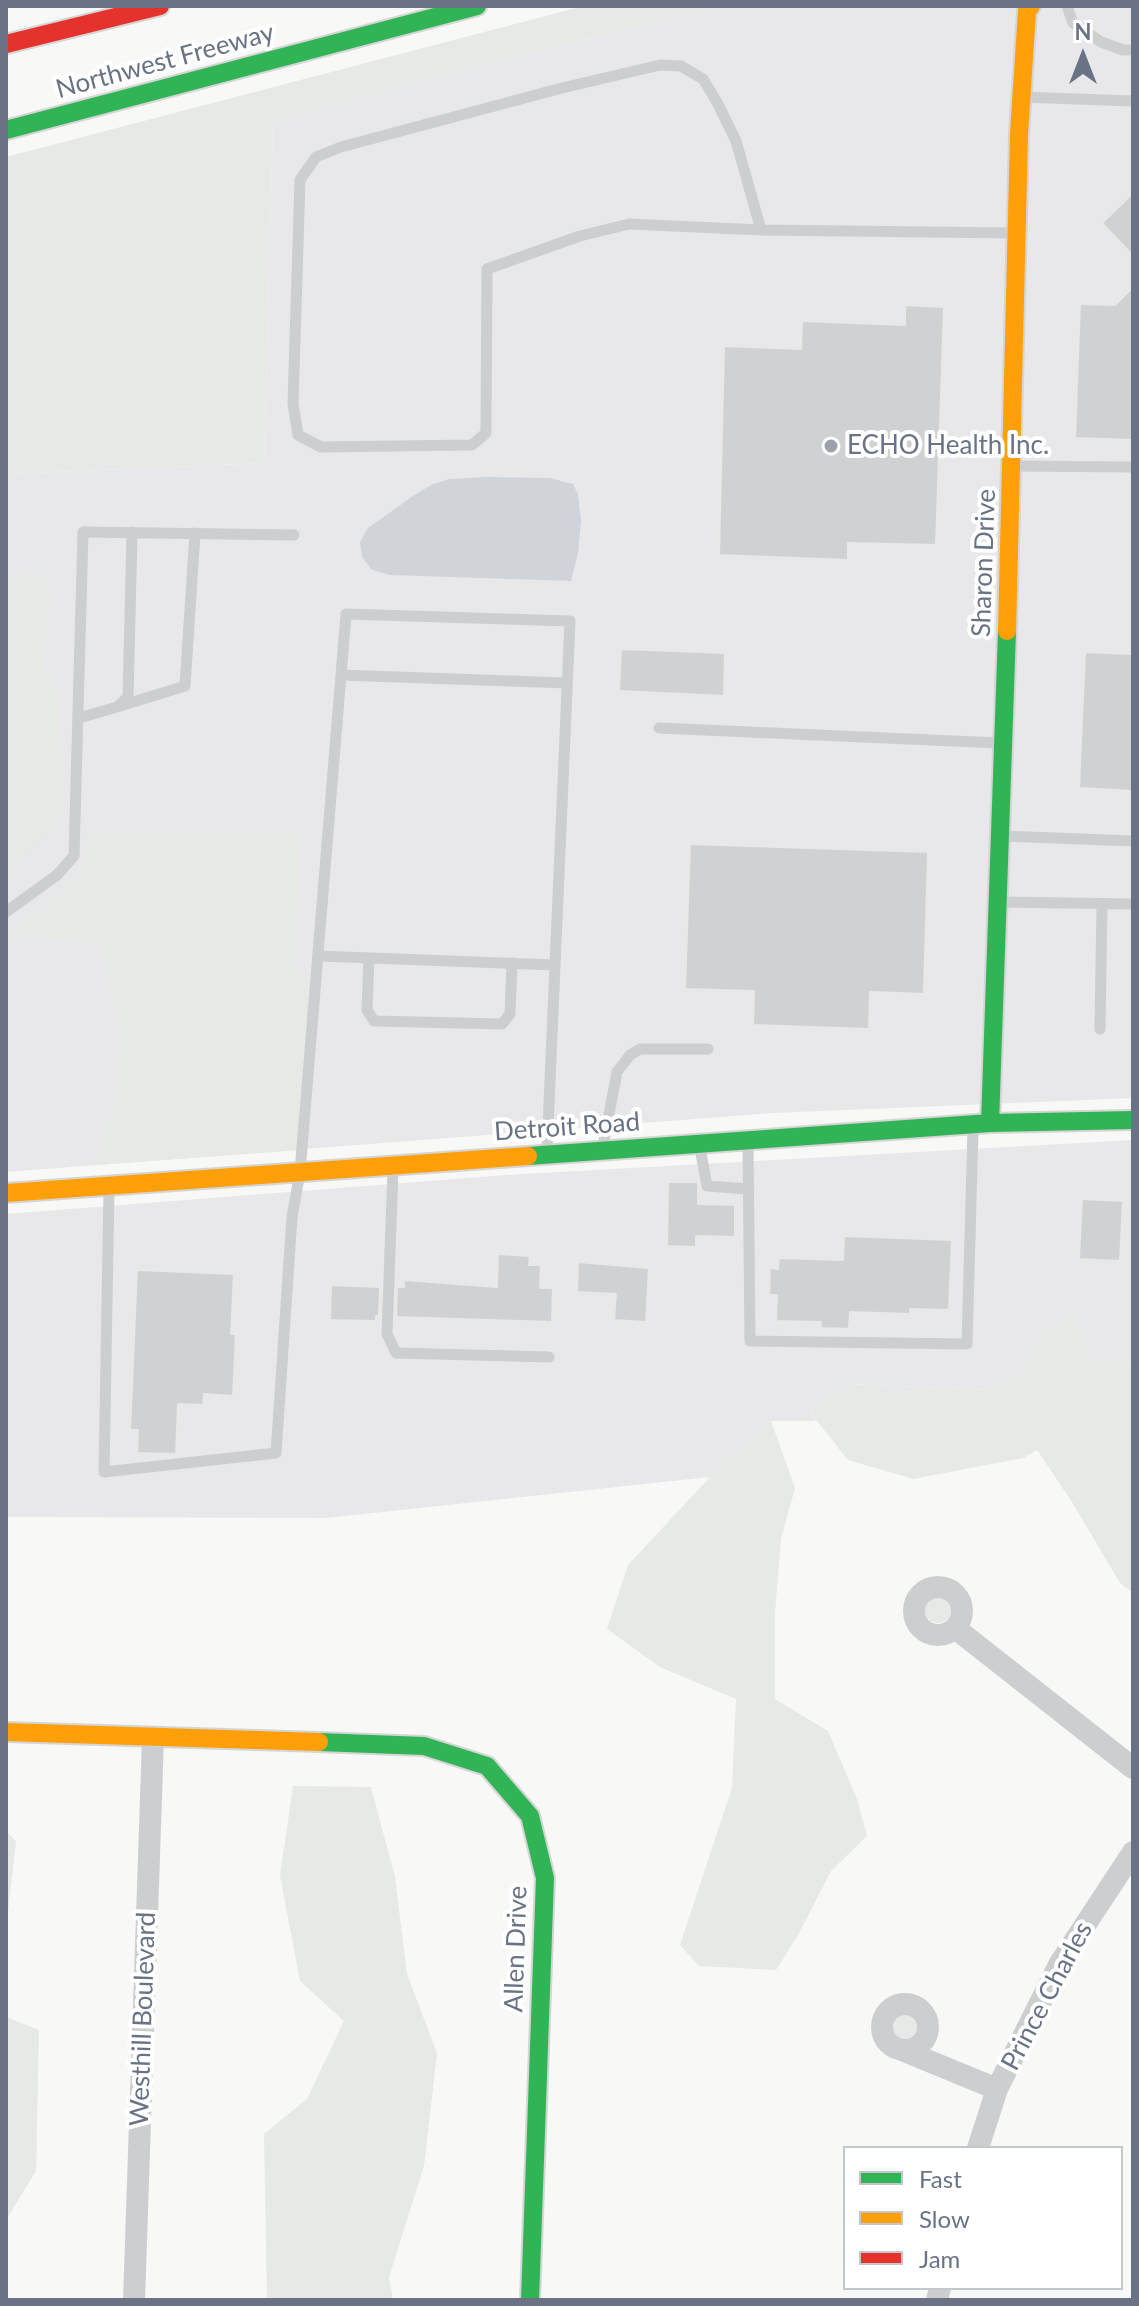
<!DOCTYPE html>
<style>
body{margin:0}
#map{position:relative;width:1139px;height:2306px;overflow:hidden;background:#f8f8f7;font-family:Lato,sans-serif}
canvas{display:block}
.frame{position:absolute;inset:0;border:8px solid #6a7385;pointer-events:none}
.legend{position:absolute;left:843px;top:2146px;width:280px;height:144px;box-sizing:border-box;background:#fff;border:2px solid #c3c7ce;margin:0;padding:10px 14px;list-style:none;font-size:24px;color:#6a7385}
.legend li{display:flex;align-items:center;gap:16px;height:40px}
.legend b{width:40px;border:2px solid #c3c7ce}
.north{position:absolute;left:1043px;top:16px;width:80px;height:80px;-webkit-text-stroke:6px #fff;paint-order:stroke;rotate:0deg;font-size:22px;font-weight:700;line-height:32px;text-align:center;color:#6a7385}
.north::after{content:'';display:block;margin:auto;width:28px;height:36px;background:#6a7385;clip-path:polygon(50% 0,100% 100%,50% 72%,0 100%)}
</style>
<div id="map">
<canvas width="1139" height="2306"></canvas>
<div class="frame"></div>
<ul class="legend">
<li><b style="height:10px;background:#30b455"></b>Fast</li>
<li><b style="height:10px;background:#ff9f0a"></b>Slow</li>
<li><b style="height:10px;background:#e5322d"></b>Jam</li>
</ul>
<div class="north">N</div>
</div>
<script>
const c = document.querySelector('canvas').getContext('2d');
c.lineJoin = 'round';
function fillPath(path, color) {
  c.fillStyle = color;
  c.fill(path, 'evenodd');
}
function toPath(rows) {
  const path = new Path2D();
  for (const r of rows) {
    if (r.length === 3) {
      path.moveTo(r[0] + r[2], r[1]);
      path.arc(r[0], r[1], r[2], 0, 2 * Math.PI);
      continue;
    }
    path.moveTo(r[0], r[1]);
    for (let i = 2; i < r.length; i += 2) path.lineTo(r[i], r[i + 1]);
  }
  return path;
}
function stroke(path, color, width, dash) {
  c.strokeStyle = color;
  c.lineWidth = width;
  c.lineCap = dash ? 'butt' : 'round';
  c.setLineDash(dash || []);
  c.stroke(path);
}
function write(font, color, halo, rows, align = 'center') {
  c.font = font + ' Lato,sans-serif';
  c.lineWidth = 8;
  c.setLineDash([]);
  c.textBaseline = 'middle';
  c.strokeStyle = halo;
  c.fillStyle = color;
  for (const [text, x, y, turn = 0] of rows) {
    c.save();
    c.translate(x, y);
    c.rotate((+turn || 0) * Math.PI / 180);
    c.textAlign = isNaN(turn) ? turn : align;
    if (halo) c.strokeText(text, 0, 0);
    c.fillText(text, 0, 0);
    c.restore();
  }
}
fillPath(toPath([
 [715,6,1133,6,1133,1098,773,1113,6,1172,6,474,264,463,273,120],
 [1133,1140,1133,1368,1093,1357,1075,1315,1045,1330,1022,1376,989,1390,847,1384,809,1411,816,1421,771,1421,710,1477,326,1518,6,1517,6,1214,506,1175]
]), '#e8e8ea');
fillPath(toPath([
 [584,6,715,6,273,120,264,463,6,474,6,157],
 [43,568,51,590,45,661,59,696,65,805,49,832,21,861,6,870,6,577],
 [92,831,302,832,294,971,317,973,302,1150,96,1165,100,1145,117,1092,121,1031,105,970,102,946,6,932,69,888,85,865],
 [1075,1314,1093,1357,1133,1368,1133,1593,1120,1583,1072,1502,1037,1450,1023,1458,913,1479,848,1460,809,1411,847,1384,989,1390,1022,1376,1045,1330],
 [771,1421,795,1488,781,1539,775,1613,775,1699,828,1731,857,1799,867,1836,831,1871,798,1935,776,1970,699,1966,680,1945,732,1788,736,1699,660,1667,607,1629,628,1565,710,1477],
 [938,1610,13],
 [293,1786,371,1787,395,1877,407,1974,437,2053,424,2166,389,2277,393,2300,267,2300,264,2134,307,2099,344,2021,300,1981,280,1876],
 [6,1831,16,1841,6,1930],
 [904,2026,13],
 [6,2017,39,2030,36,2171,6,2220]
]), '#e6e9e5');
fillPath(toPath([
 [486,477,550,478,573,484,578,494,581,521,578,553,571,581,390,575,372,570,362,557,360,542,368,528,413,496,431,485,449,479]
]), '#d0d4d9');
const building = toPath([
 [1133,193,1133,256,1102,223,1133,193],
 [1133,287,1133,440,1075,438,1080,304,1115,305,1133,287],
 [905,305,944,307,936,545,848,543,848,560,719,555,724,346,801,349,802,321,905,325,905,305],
 [621,649,725,653,724,696,619,691,621,649],
 [1085,652,1133,654,1133,791,1079,788,1085,652],
 [690,844,928,852,924,994,870,992,869,1029,753,1025,754,991,685,989,690,844],
 [668,1182,698,1182,698,1204,735,1205,735,1237,696,1236,696,1247,667,1246,668,1182],
 [1082,1199,1123,1201,1120,1261,1079,1259,1082,1199],
 [844,1236,952,1240,949,1310,910,1309,910,1314,850,1312,849,1329,821,1328,821,1322,776,1321,777,1295,769,1295,770,1268,778,1269,779,1258,843,1260,844,1236],
 [498,1254,530,1256,529,1265,541,1265,540,1288,553,1288,552,1322,396,1317,397,1287,404,1287,404,1280,497,1287,498,1254],
 [578,1262,649,1268,646,1322,614,1320,616,1294,577,1292,578,1262],
 [137,1270,234,1274,231,1334,236,1334,233,1396,204,1394,203,1405,178,1404,176,1454,137,1453,138,1430,130,1430,137,1270],
 [331,1285,380,1287,379,1316,376,1316,376,1321,330,1320,331,1285]
]);
fillPath(building, '#d0d1d2');
stroke(building, '#e8e8e6', 2);
const fast = toPath([
 [6,130,477,6],
 [990,1123,1007,631],
 [528,1156,990,1123,1133,1120],
 [319,1742,424,1746,487,1766,530,1816,545,1878,530,2300]
]);
const slow = toPath([
 [1007,631,1019,134,1027,11,1031,6],
 [6,1193,528,1156],
 [6,1732,319,1742]
]);
const jam = toPath([
 [6,44,160,6]
]);
stroke(fast, '#d5d5d6', 22);
stroke(slow, '#d5d5d6', 22);
stroke(jam, '#d5d5d6', 22);
stroke(toPath([
 [1067,6,1073,23,1085,31,1101,42,1123,50,1133,50],
 [1022,97,1133,101],
 [761,230,736,141,718,104,703,79,681,66,660,65,562,88,341,147,316,157,300,180,293,404,298,435,321,447,472,445,486,433,487,269,580,236,629,224,761,230,1013,233],
 [1014,466,1133,467],
 [341,675,567,683],
 [117,707,185,686,195,533],
 [79,718,117,707,128,697,132,532],
 [659,728,999,743],
 [1002,836,1133,841],
 [999,902,1133,904],
 [6,912,57,875,74,856,83,532,294,535],
 [318,956,555,965],
 [369,958,367,1010,374,1021,502,1024,510,1014,512,963],
 [1100,1029,1102,904],
 [748,1143,750,1341,967,1344,973,1129],
 [603,1146,617,1072,630,1055,640,1049,708,1049],
 [700,1148,707,1186,749,1189],
 [393,1170,387,1334,396,1353,549,1357],
 [109,1190,104,1472,276,1453,292,1217,300,1172,346,614,570,621,547,1150]
]), '#cdcecf', 11);
stroke(toPath([
 [938,1611,24],
 [955,1628,1133,1768],
 [905,2027,23],
 [902,2050,997,2089],
 [978,2148,997,2089,1060,1963,1133,1852],
 [134,2300,153,1738],
 [937,2300,940,2288]
]), '#cdcecf', 22);
stroke(fast, '#30b455', 18);
stroke(slow, '#ff9f0a', 18);
stroke(jam, '#e5322d', 18);
for (const [x, y, r, color] of [
 [831,446,8,"#9ca2ad"]
]) {
  const dot = new Path2D();
  dot.arc(x, y, r, 0, 2 * Math.PI);
  c.fillStyle = color;
  c.fill(dot);
  stroke(dot, '#fff', 3);
}
write('26px', '#6a7385', '#fff', [
 ["Northwest Freeway",165,61,-15],
 ["Sharon Drive",984,563,-88],
 ["Detroit Road",567,1127,-4],
 ["Allen Drive",516,1949,-88],
 ["Prince Charles",1047,1996,-62],
 ["Westhill Boulevard",143,2019,-88]
]);
write('26px', '#6a7385', '#fff', [
 ["ECHO Health Inc.",847,446]
], 'left');
</script>
